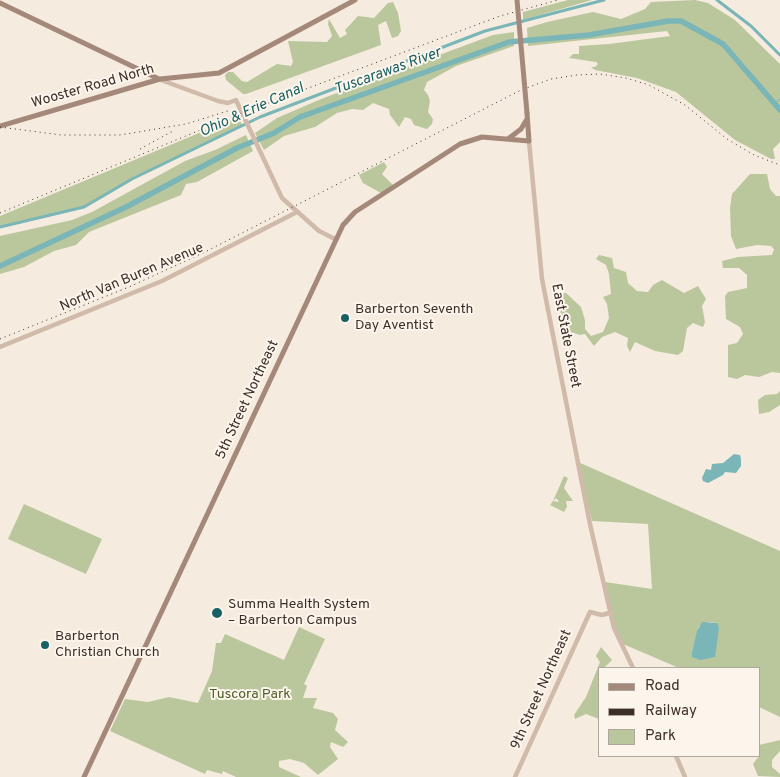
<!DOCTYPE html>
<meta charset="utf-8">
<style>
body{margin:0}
#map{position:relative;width:780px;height:777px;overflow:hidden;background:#f6ebdf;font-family:Overpass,sans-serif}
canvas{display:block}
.legend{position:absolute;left:598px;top:667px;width:162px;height:90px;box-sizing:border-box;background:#fcf5ec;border:1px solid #afa69e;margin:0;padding:6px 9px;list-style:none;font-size:15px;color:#3c2f29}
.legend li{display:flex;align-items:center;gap:10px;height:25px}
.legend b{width:25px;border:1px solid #afa69e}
</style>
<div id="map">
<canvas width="780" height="777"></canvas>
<ul class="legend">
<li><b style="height:6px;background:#a48879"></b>Road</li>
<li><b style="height:6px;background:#3c2f29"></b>Railway</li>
<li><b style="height:14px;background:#bac79c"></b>Park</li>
</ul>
</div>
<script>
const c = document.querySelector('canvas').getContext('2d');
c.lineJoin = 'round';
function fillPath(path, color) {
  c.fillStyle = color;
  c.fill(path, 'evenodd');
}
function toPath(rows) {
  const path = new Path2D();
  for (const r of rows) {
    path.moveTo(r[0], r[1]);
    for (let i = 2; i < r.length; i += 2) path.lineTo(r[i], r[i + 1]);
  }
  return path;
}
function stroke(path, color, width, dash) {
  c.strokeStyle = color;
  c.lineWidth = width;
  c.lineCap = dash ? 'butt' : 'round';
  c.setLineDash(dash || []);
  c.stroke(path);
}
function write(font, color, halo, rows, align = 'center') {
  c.font = font + ' Overpass,sans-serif';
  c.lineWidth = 4;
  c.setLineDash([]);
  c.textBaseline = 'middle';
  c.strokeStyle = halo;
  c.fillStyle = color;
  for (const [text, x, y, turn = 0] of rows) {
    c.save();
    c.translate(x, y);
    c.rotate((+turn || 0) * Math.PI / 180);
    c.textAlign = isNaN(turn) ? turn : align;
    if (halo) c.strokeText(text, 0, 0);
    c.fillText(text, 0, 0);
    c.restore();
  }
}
fillPath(toPath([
 [568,0,592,0,523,20,523,12],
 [695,0,708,3,735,20,780,64,780,142,773,149,775,159,771,159,735,140,676,92,637,78,595,70,591,67,595,67,598,64,596,62,569,58,573,54,579,54,579,46,609,44,670,36,667,31,528,46,527,28,547,22,593,12,621,19,645,9,651,2],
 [393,2,398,13,401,31,398,36,392,38,386,21,378,25,381,45,246,94,243,94,226,80,225,75,228,72,233,72,242,81,247,82,277,64,291,66,293,62,288,41,327,42,332,36,328,24,329,19,340,38,347,34,345,30,358,16,374,18,388,3],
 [514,32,514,46,456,66,427,82,424,90,428,95,430,101,428,112,433,119,432,124,427,129,414,125,411,119,405,117,399,127,390,115,389,109,373,103,363,110,352,109,337,113,315,127,284,136,264,150,255,133,277,118,321,99,493,35],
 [235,118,241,122,242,126,132,179,84,207,0,228,0,216],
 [246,135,253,151,197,182,186,184,181,195,89,232,76,245,54,251,24,267,0,274,0,236,72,220,92,212,185,161,215,150],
 [384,162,387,167,382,174,393,185,381,193,363,183,359,175],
 [750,174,767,174,770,189,776,196,780,196,780,373,772,372,759,377,745,375,737,379,728,377,728,345,737,343,743,334,740,327,726,319,725,296,728,292,747,288,747,275,739,268,723,268,722,261,738,257,772,255,774,249,771,246,757,245,736,249,731,236,730,208,732,194],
 [599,255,612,258,614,268,626,272,628,283,637,291,648,292,653,285,662,280,684,293,698,286,706,299,702,306,705,322,703,327,693,323,687,328,683,351,678,355,655,351,635,342,630,352,627,346,628,338,615,332,602,337,594,346,585,334,580,335,568,331,570,322,563,317,554,301,555,294,566,293,581,307,585,320,585,329,591,336,603,332,609,318,607,304,603,297,611,294,609,274,606,265,596,259],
 [780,391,780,405,769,412,759,414,758,400,765,395,777,394],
 [578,462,780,551,780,717,759,707,759,668,679,668,623,644,612,619,605,582,652,589,648,524,592,521],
 [710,622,717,623,692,652,699,626],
 [564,476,568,478,564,488,573,501,566,501,567,507,564,512,550,505,553,501,559,502,556,498,553,501],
 [24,504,102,539,86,574,8,539],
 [299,627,325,639,304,684,307,686,303,698,317,698,313,708,333,713,338,719,335,730,348,742,343,747,331,742,330,747,338,759,318,775,304,763,290,759,279,761,279,767,301,777,236,777,223,771,222,774,207,770,205,774,110,731,125,699,148,702,169,697,198,703,212,671,216,643,221,643,225,634,284,660],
 [601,647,612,660,604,668,599,668,599,719,586,714,575,719,574,715,586,697,600,662,596,656],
 [780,740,780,751,772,760,772,767,780,774,780,777,758,776,753,764,759,756,759,745]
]), '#bac79c');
fillPath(toPath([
 [734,454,740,455,741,459,741,466,736,473,725,472,723,475,708,483,703,481,702,478,706,469,711,470,712,464,723,463],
 [702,622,717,623,719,628,715,657,700,660,692,657,692,652,697,631]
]), '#7ab5b7');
stroke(toPath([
 [774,104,780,99]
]), '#7ab5b7', 1);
stroke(toPath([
 [717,0,751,26,780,55],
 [0,227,84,207,132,179,260,117,485,31,604,0]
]), '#7ab5b7', 3);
stroke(toPath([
 [0,266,126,207,237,148,274,133,300,117,509,42,589,35,668,21,681,21,723,44,780,110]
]), '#7ab5b7', 5.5);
stroke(toPath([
 [161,80,218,101,228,103,236,100,282,198,319,231,335,239],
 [529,141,542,279,590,524,614,628,633,668],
 [0,347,162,281,297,212],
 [676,756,685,777],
 [515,777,590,612,602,615,609,613]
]), '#d0baa9', 4.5);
stroke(toPath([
 [0,3,159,79],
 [0,126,160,79,219,73,355,0],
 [508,139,521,129,527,119],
 [84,777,343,225,355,212,460,144,482,137,529,141,527,113]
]), '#a48879', 5);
stroke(toPath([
 [0,127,61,135,120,135,186,124,231,110],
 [140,149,173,131],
 [0,213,234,116,500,16,558,0],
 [0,339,129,287,205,252,521,90,551,79,577,75,600,74,626,78,649,85,685,105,727,139,754,155,780,165]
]), '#3c2f29', 1, [1, 4]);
stroke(toPath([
 [517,0,527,113]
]), '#a48879', 5);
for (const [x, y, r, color] of [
 [345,318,5,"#196064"],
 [217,613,6,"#196064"],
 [45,645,5,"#196064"]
]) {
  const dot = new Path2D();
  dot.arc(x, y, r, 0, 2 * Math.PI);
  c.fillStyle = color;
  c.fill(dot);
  stroke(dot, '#fcf5ec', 2);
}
write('14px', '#3c2f29', '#fcf5ec', [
 ["Wooster Road North",93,87,-16],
 ["North Van Buren Avenue",132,278,-23],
 ["East State Street",565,336,79],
 ["5th Street Northeast",248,400,-65],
 ["9th Street Northeast",542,690,-66]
]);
write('14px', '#3c2f29', '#fcf5ec', [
 ["Barberton Seventh",355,310],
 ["Day Aventist",355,326],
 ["Summa Health System",228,605],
 ["– Barberton Campus",228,621],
 ["Barberton",55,637],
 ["Christian Church",55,653]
], 'left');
write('14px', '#4c5e2a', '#fcf5ec', [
 ["Tuscora Park",250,695]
]);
write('italic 15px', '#196064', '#fcf5ec', [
 ["Tuscarawas River",388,72,-20],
 ["Ohio & Erie Canal",252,111,-24]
]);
</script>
